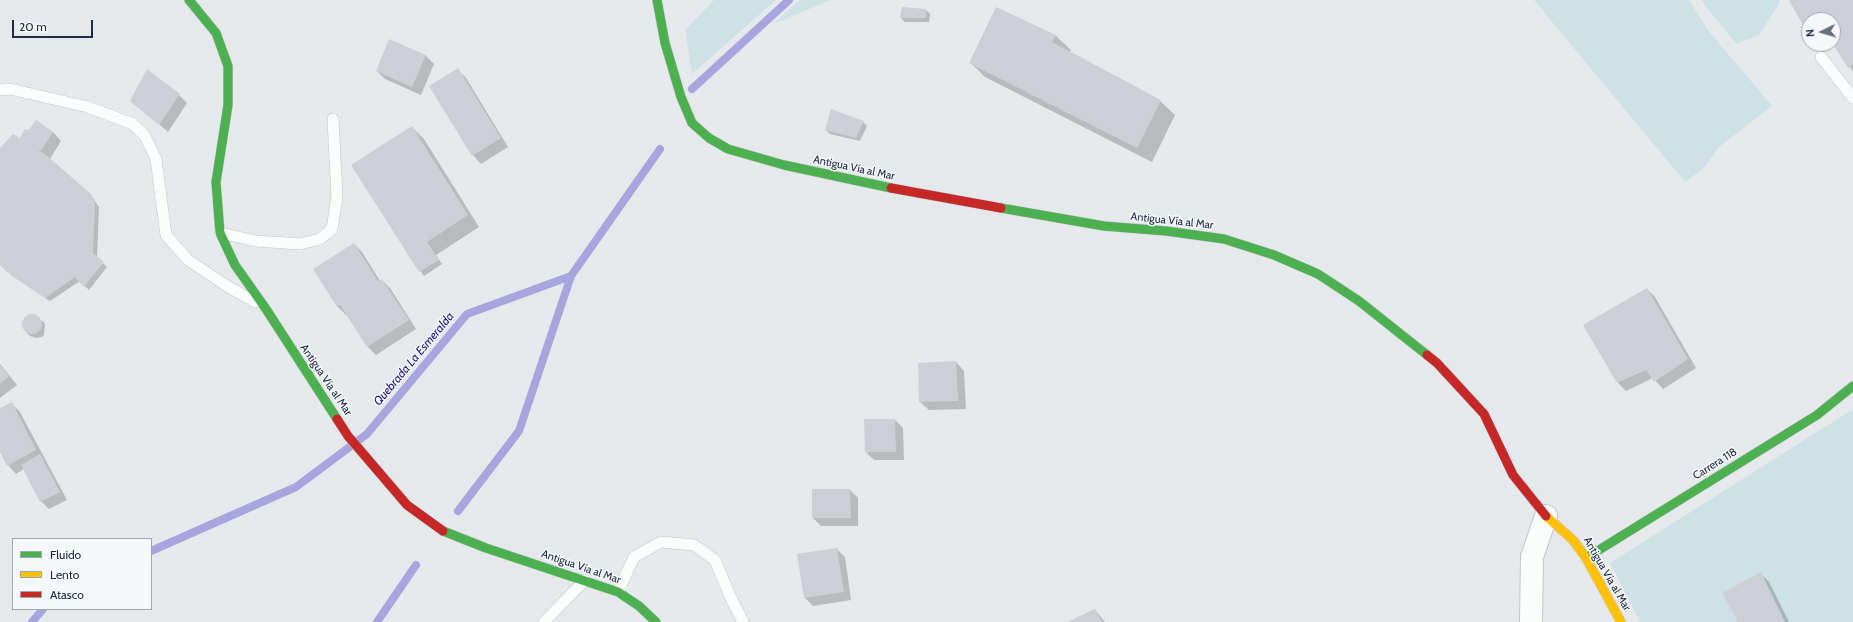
<!DOCTYPE html>
<meta charset="utf-8">
<style>
body{margin:0}
#map{position:relative;width:1853px;height:622px;overflow:hidden;background:#e6e9eb;font-family:Cabin,sans-serif}
canvas{display:block}
.legend{position:absolute;left:12px;top:538px;width:140px;height:72px;box-sizing:border-box;background:#f4f8fa;border:1px solid #a0a6b0;margin:0;padding:5px 7px;list-style:none;font-size:12px;color:#212c42}
.legend li{display:flex;align-items:center;gap:8px;height:20px}
.legend b{width:20px;border:1px solid #a0a6b0}
.north{position:absolute;left:1801px;top:12px;width:40px;height:40px;box-sizing:border-box;background:#f4f8fa;border:1px solid #a0a6b0;border-radius:50%;rotate:265deg;font-size:11px;font-weight:700;line-height:16px;text-align:center;color:#212c42}
.north::after{content:'';display:block;margin:auto;width:14px;height:18px;background:#666e7d;clip-path:polygon(50% 0,100% 100%,50% 72%,0 100%)}
.scale{position:absolute;left:12px;top:20px;width:81px;height:18px;box-sizing:border-box;border:2px solid #212c42;border-top:0;padding-left:5px;font-size:12px;line-height:14px;white-space:nowrap;color:#212c42;-webkit-text-stroke:3px #f4f8fa;paint-order:stroke}
</style>
<div id="map">
<canvas width="1853" height="622"></canvas>
<ul class="legend">
<li><b style="height:5px;background:#4caf50"></b>Fluido</li>
<li><b style="height:5px;background:#ffc107"></b>Lento</li>
<li><b style="height:5px;background:#c62828"></b>Atasco</li>
</ul>
<div class="north">N</div>
<div class="scale">20 m</div>
</div>
<script>
const c = document.querySelector('canvas').getContext('2d');
c.lineJoin = 'round';
function fillPath(path, color) {
  c.fillStyle = color;
  c.fill(path, 'evenodd');
}
function toPath(rows) {
  const path = new Path2D();
  for (const r of rows) {
    if (r.length === 3) {
      path.moveTo(r[0] + r[2], r[1]);
      path.arc(r[0], r[1], r[2], 0, 2 * Math.PI);
      continue;
    }
    path.moveTo(r[0], r[1]);
    for (let i = 2; i < r.length; i += 2) path.lineTo(r[i], r[i + 1]);
  }
  return path;
}
function stroke(path, color, width, dash) {
  c.strokeStyle = color;
  c.lineWidth = width;
  c.lineCap = dash ? 'butt' : 'round';
  c.setLineDash(dash || []);
  c.stroke(path);
}
function write(font, color, halo, rows, align = 'center') {
  c.font = font + ' Cabin,sans-serif';
  c.lineWidth = 3;
  c.setLineDash([]);
  c.textBaseline = 'middle';
  c.strokeStyle = halo;
  c.fillStyle = color;
  for (const [text, x, y, turn = 0] of rows) {
    c.save();
    c.translate(x, y);
    c.rotate((+turn || 0) * Math.PI / 180);
    c.textAlign = isNaN(turn) ? turn : align;
    if (halo) c.strokeText(text, 0, 0);
    c.fillText(text, 0, 0);
    c.restore();
  }
}
fillPath(toPath([
 [714,0,776,0,692,74,685,30],
 [800,0,831,0,773,24],
 [1534,0,1689,0,1708,30,1772,106,1719,147,1704,168,1685,182],
 [1701,0,1779,0,1780,2,1759,35,1736,44],
 [1853,409,1853,622,1640,622,1610,563]
]), '#cee1e6');
fillPath(toPath([
 [1790,0,1853,0,1853,71,1833,42,1833,20,1809,20,1809,34],
 [903,8,926,10,930,14,929,22,905,22,901,18],
 [996,8,1056,36,1071,50,1069,53,1160,101,1175,115,1152,162,985,77,970,62],
 [390,41,426,56,434,64,421,95,385,79,377,71],
 [458,70,466,78,508,147,481,164,473,155],
 [179,95,187,103,168,132,131,100],
 [863,122,867,126,860,141,830,134,826,130],
 [412,127,424,139,479,227,436,255,442,264,424,276,408,253],
 [53,132,61,141,50,159,90,194,99,207,97,258,107,267,89,290,80,281,50,301,11,275,0,263,0,149],
 [354,244,362,252,380,281,382,280,390,288,416,329,376,355,368,347,347,314,346,315,338,307,314,269],
 [1647,289,1655,297,1696,368,1663,389,1653,378,1626,391,1618,383,1584,326],
 [28,316,35,316,45,323,44,335,42,337,36,338,30,336,26,332,24,324,25,318],
 [956,362,964,371,966,409,929,410,920,402],
 [0,364,17,385,0,398],
 [11,403,20,412,67,500,49,509,41,501,24,469,16,474,8,465,0,450,0,409],
 [895,420,903,428,904,460,874,460,866,452],
 [850,490,858,498,858,526,821,526,813,518],
 [837,549,845,557,851,600,813,606,805,598],
 [1761,574,1769,582,1789,622,1739,622],
 [1095,610,1105,622,1069,622]
]), '#0003');
stroke(toPath([
 [692,89,789,0],
 [458,511,519,431,571,276],
 [151,551,296,487,367,434,467,314,571,276,660,149],
 [32,622,43,609],
 [377,622,416,565]
]), '#a8a4de', 8);
fillPath(toPath([
 [1789,0,1853,0,1853,65,1848,68,1833,44,1833,20,1809,20,1809,36],
 [902,7,926,9,926,18,900,18],
 [996,7,1056,35,1052,42,1161,100,1137,148,969,63],
 [389,39,426,55,412,87,376,71],
 [458,68,501,138,472,156,429,86],
 [147,69,180,94,159,125,130,101],
 [831,109,864,121,856,138,825,130],
 [36,120,53,132,41,151,29,144,46,155,91,194,95,202,93,253,104,262,84,287,75,277,45,298,6,271,0,265,0,148,13,134,20,138,25,129,29,130],
 [412,126,468,215,427,242,439,260,419,272,351,165],
 [354,243,378,281,382,279,409,320,367,347,340,305,337,307,313,269],
 [1647,288,1688,359,1654,382,1646,370,1617,383,1583,325],
 [32,324,10],
 [956,361,958,401,919,402,918,363],
 [0,365,9,376,0,384],
 [12,402,36,450,7,466,0,452,0,408],
 [864,419,895,419,896,452,865,452],
 [40,454,60,492,40,502,21,465],
 [812,489,850,489,851,518,812,518],
 [837,548,844,592,804,598,797,554],
 [1761,572,1785,622,1738,622,1722,593],
 [1095,609,1102,622,1067,622]
]), '#cccfd3');
const lane = toPath([
 [1821,57,1853,98],
 [0,90,10,89,88,107,133,124,145,136,156,159,166,235,188,260,227,286,255,302],
 [220,233,256,241,300,244,320,239,332,229,337,197,333,119],
 [618,592,634,557,661,542,694,545,715,560,731,598,743,622],
 [544,622,585,580]
]);
const street = toPath([
 [1531,622,1532,557,1546,516]
]);
const fast = toPath([
 [189,0,216,33,228,66,228,105,216,182,220,233,235,265,266,309,337,419],
 [657,0,665,43,681,97,692,123,709,138,728,149,784,165,891,188],
 [1001,208,1104,226,1166,231,1224,239,1274,255,1318,274,1359,301,1427,355],
 [443,531,486,548,618,592,639,606,656,622],
 [1586,558,1817,415,1853,386]
]);
const slow = toPath([
 [1546,516,1573,540,1586,558,1621,622]
]);
const jam = toPath([
 [891,188,1001,208],
 [1427,355,1437,363,1484,414,1513,475,1546,516],
 [337,419,348,436,407,505,443,531]
]);
stroke(lane, '#c3c6c9', 12);
stroke(street, '#c3c6c9', 24);
stroke(fast, '#c2c7cb', 10);
stroke(slow, '#c2c7cb', 10);
stroke(jam, '#c2c7cb', 10);
stroke(lane, '#fbfcfc', 11);
stroke(street, '#fbfcfc', 22);
stroke(fast, '#4caf50', 9);
stroke(slow, '#ffc107', 9);
stroke(jam, '#c62828', 9);
write('11px', '#212c42', '#f4f8fa', [
 ["Antigua Vía al Mar",854,168,12],
 ["Antigua Vía al Mar",1172,221,6],
 ["Antigua Vía al Mar",326,380,56],
 ["Carrera 118",1715,464,-32],
 ["Antigua Vía al Mar",581,567,19],
 ["Antigua Vía al Mar",1607,574,60]
]);
write('italic 12px', '#1f1584', '#f4f8fa', [
 ["Quebrada La Esmeralda",414,359,-50]
]);
</script>
